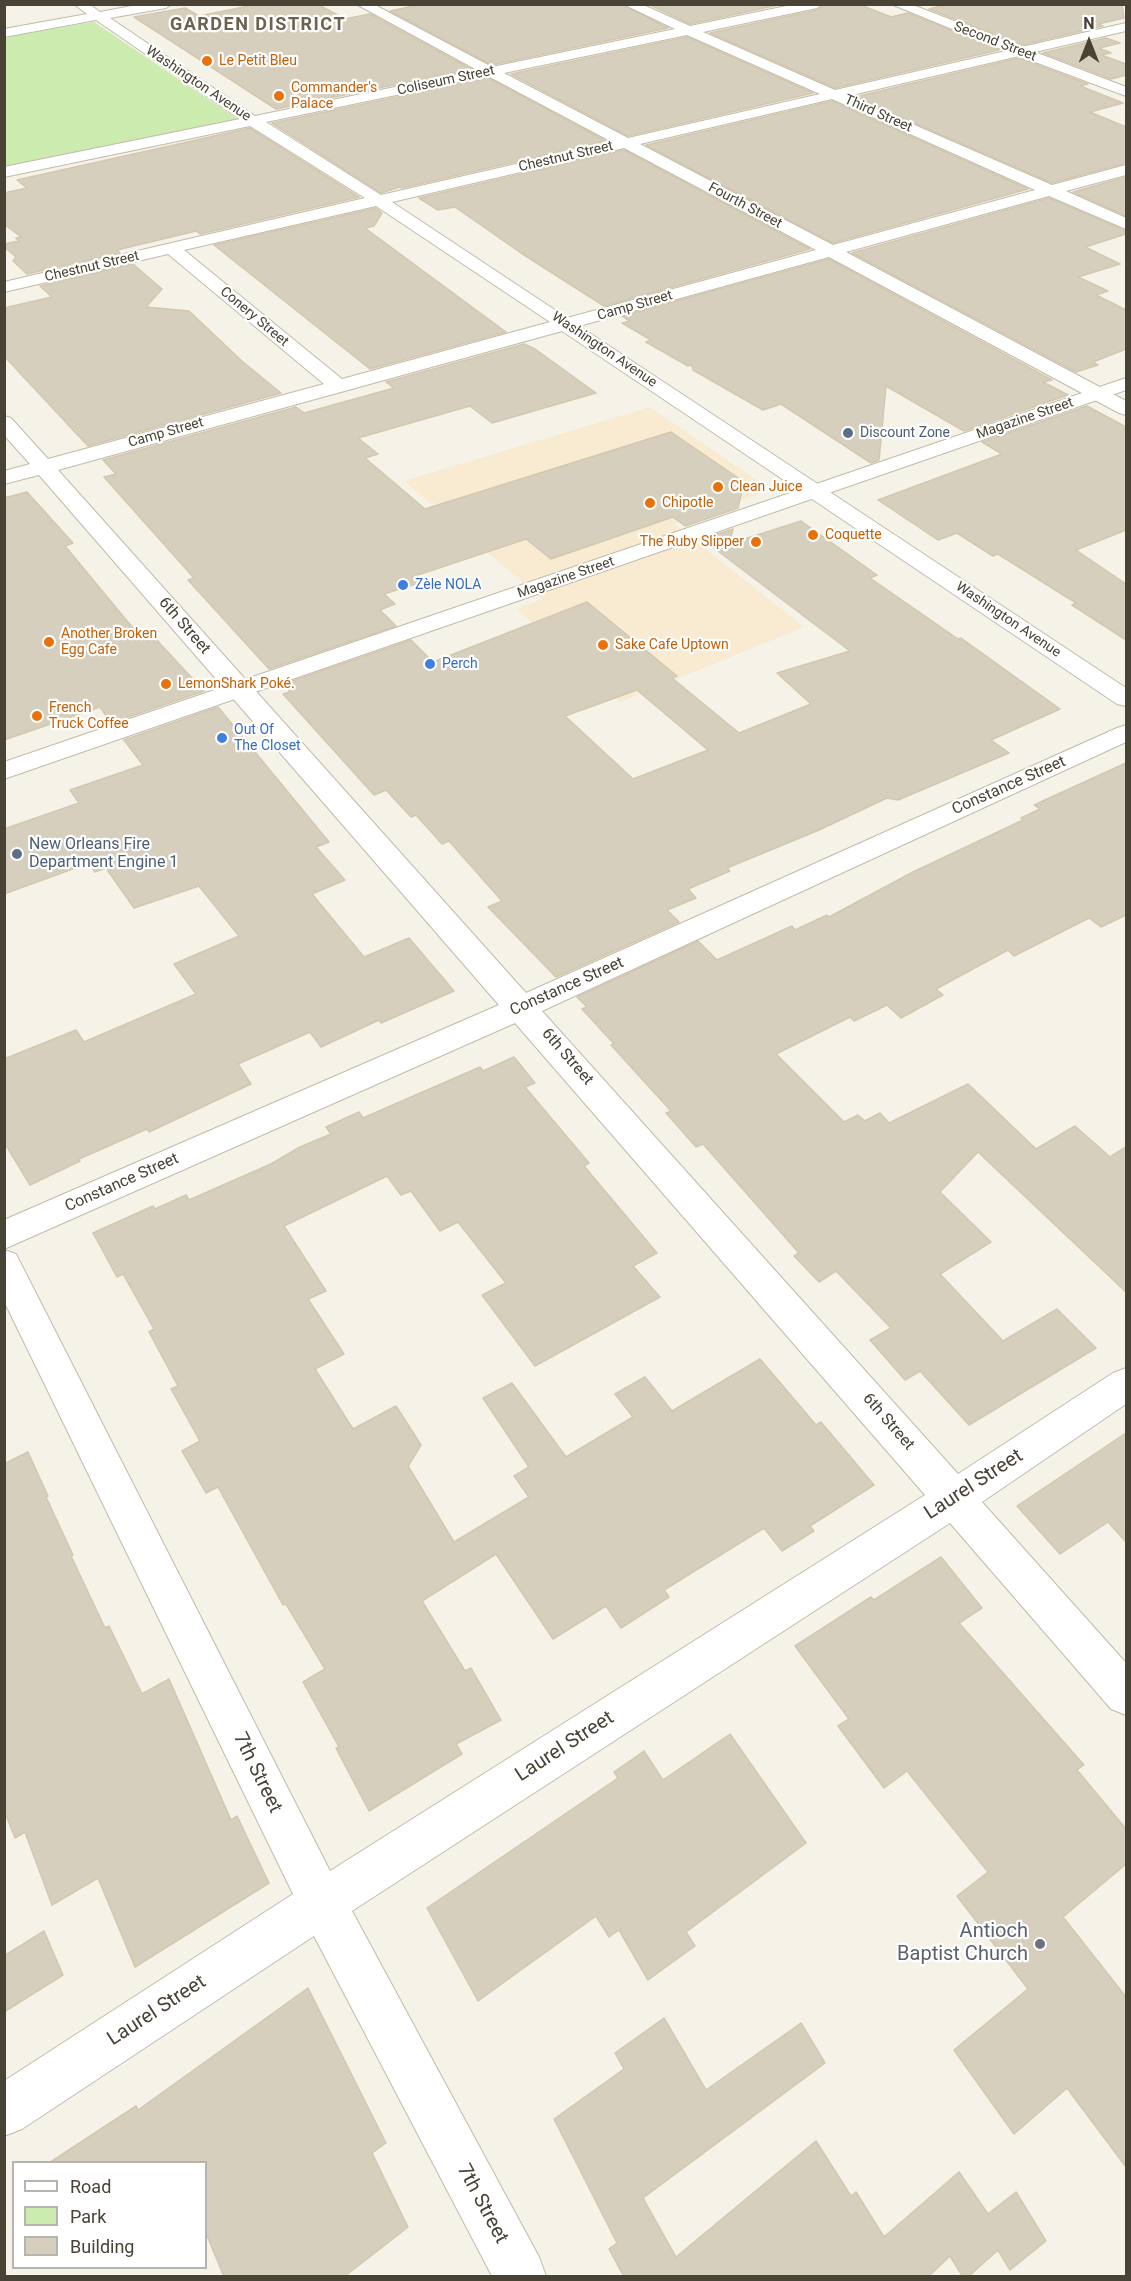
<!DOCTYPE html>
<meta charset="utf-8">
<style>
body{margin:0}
#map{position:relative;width:1131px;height:2281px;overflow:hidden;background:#f5f2e8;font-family:Roboto,sans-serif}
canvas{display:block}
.frame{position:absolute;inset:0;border:6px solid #494336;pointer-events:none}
.legend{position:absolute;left:12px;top:2161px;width:195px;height:108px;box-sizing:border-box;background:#fff;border:2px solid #b6b4af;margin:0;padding:8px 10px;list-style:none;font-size:18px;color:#494336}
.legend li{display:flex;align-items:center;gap:12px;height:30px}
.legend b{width:30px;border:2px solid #b6b4af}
.north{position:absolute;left:1059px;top:12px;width:60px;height:60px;-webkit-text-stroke:4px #fff;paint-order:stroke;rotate:0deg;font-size:16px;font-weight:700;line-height:24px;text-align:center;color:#494336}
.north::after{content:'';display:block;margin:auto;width:21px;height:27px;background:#494336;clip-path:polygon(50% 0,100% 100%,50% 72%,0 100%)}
</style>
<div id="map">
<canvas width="1131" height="2281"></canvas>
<div class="frame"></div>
<ul class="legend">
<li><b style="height:8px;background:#fff"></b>Road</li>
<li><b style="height:16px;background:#cbebaf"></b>Park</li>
<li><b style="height:16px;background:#d7cfbd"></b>Building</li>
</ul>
<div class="north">N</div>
</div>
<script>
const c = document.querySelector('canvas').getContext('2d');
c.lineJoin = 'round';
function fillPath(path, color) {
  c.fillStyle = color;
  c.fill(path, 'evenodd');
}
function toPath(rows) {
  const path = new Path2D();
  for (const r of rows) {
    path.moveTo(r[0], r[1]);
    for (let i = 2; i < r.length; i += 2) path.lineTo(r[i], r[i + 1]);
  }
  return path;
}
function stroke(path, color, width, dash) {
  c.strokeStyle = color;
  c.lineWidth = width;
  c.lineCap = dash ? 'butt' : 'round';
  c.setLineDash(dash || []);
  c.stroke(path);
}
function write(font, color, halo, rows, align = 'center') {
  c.font = font + ' Roboto,sans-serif';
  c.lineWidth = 4.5;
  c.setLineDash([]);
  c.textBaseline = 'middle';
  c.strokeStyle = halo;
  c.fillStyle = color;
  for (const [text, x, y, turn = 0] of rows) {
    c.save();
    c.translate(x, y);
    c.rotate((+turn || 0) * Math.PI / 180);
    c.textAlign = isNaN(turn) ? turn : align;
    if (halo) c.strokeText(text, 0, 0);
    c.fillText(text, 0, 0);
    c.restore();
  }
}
fillPath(toPath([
 [650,407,771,490,674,524,804,627,620,702,517,609,542,599,404,481]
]), '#f8ebd2');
fillPath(toPath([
 [94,22,239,120,5,167,5,37]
]), '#cbebaf');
const building = toPath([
 [259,4,317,4,345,19,370,14,471,69,276,109,134,17,185,8,199,16,259,4],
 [423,4,621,4,668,28,492,65,390,11,423,4],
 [648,4,783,4,690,24,648,4],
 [825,4,858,4,891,17,908,13,999,50,835,88,710,33,817,10,825,4],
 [949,4,1122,4,1124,18,1098,24,1103,26,1022,45,929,9,949,4],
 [687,37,813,93,628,136,511,74,687,37],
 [1106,38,1120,43,1099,48,1111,53,1101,55,1126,64,1126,75,1111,79,1043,53,1106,38],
 [1019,58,1088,84,1080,86,1123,103,1090,112,1126,127,1126,163,1052,183,855,97,1019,58],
 [488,78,606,141,402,188,400,187,381,193,272,123,488,78],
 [832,101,1028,189,833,243,646,145,832,101],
 [250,128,359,197,200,234,196,231,117,250,120,253,27,274,13,261,16,257,4,247,4,244,19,241,16,238,21,237,4,224,4,193,27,188,17,180,250,128],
 [624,150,810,249,604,306,521,253,455,207,438,210,419,198,624,150],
 [1126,177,1126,216,1073,192,1126,177],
 [1049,198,1126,231,1126,234,1085,247,1120,264,1078,277,1108,291,1096,295,1126,310,1126,349,1093,362,1098,365,1076,372,852,253,1049,198],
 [376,208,382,213,374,226,365,228,506,332,370,369,214,245,376,208],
 [829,259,1052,380,1043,382,1068,395,964,431,886,386,879,460,871,463,781,404,763,410,693,370,692,365,688,366,646,342,651,340,622,323,630,321,622,316,829,259],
 [133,264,162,289,146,307,189,311,243,362,281,393,88,446,4,356,4,308,52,297,40,286,133,264],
 [524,344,535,349,596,393,492,423,470,406,358,438,378,454,365,458,425,509,671,432,744,482,738,508,685,526,673,517,551,559,526,539,412,577,419,583,384,594,395,604,380,610,396,626,269,669,188,580,194,578,104,477,116,474,103,460,296,407,304,413,394,388,386,382,524,344],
 [1087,406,1126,427,1126,530,1076,550,1126,584,1126,640,1072,605,1076,603,998,554,993,556,957,533,938,540,878,500,1002,454,982,442,1087,406],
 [27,492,73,543,65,546,142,639,152,635,204,691,111,723,100,707,4,740,4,498,27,492],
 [801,521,877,575,870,578,958,639,961,638,1060,709,991,740,1009,753,898,800,887,798,819,830,727,868,730,871,688,889,696,898,667,910,679,922,556,977,488,907,502,901,449,841,442,844,416,815,411,817,386,790,374,795,283,694,290,692,284,684,411,640,433,662,587,602,677,676,672,678,739,733,811,704,777,673,850,651,702,539,733,529,729,544,801,521],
 [637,690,708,750,633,779,565,716,637,690],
 [218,707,329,842,316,847,345,880,312,894,364,957,409,938,454,991,381,1023,379,1020,321,1047,310,1032,238,1064,251,1084,149,1132,147,1129,79,1159,80,1161,30,1185,4,1142,4,1059,76,1030,84,1042,196,994,174,964,239,936,199,886,134,908,106,868,95,872,89,863,4,894,4,829,79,803,70,790,143,765,124,740,218,707],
 [1126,763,1126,915,1101,927,1089,918,1014,956,1008,950,936,989,943,995,901,1018,887,1005,854,1021,850,1017,776,1054,844,1122,858,1115,865,1121,880,1113,889,1123,968,1084,1036,1149,1075,1126,1110,1157,1126,1147,1126,1292,978,1152,940,1192,991,1242,940,1274,1003,1341,1057,1309,1096,1348,969,1425,920,1371,905,1380,870,1340,891,1328,836,1271,819,1282,794,1256,799,1253,703,1144,696,1147,666,1113,671,1111,611,1045,614,1044,582,1009,587,1007,577,997,698,941,717,960,792,926,795,930,827,915,829,917,913,872,1023,820,1021,818,1040,809,1034,805,1126,763],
 [514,1057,535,1083,525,1087,589,1163,584,1166,657,1253,633,1266,660,1297,535,1366,482,1295,506,1283,458,1222,440,1231,411,1191,401,1195,387,1176,284,1226,326,1291,308,1299,344,1354,315,1369,353,1429,396,1406,421,1445,408,1466,454,1542,529,1497,514,1476,529,1467,483,1398,512,1383,566,1457,633,1417,615,1394,645,1377,672,1411,760,1359,816,1425,821,1422,874,1485,810,1526,814,1531,782,1551,764,1528,664,1590,669,1597,621,1628,606,1606,553,1639,496,1554,422,1601,465,1671,471,1668,501,1720,456,1744,462,1754,369,1811,336,1748,339,1747,303,1682,325,1669,286,1604,283,1605,218,1487,206,1493,182,1451,200,1441,171,1389,178,1386,149,1332,154,1329,123,1274,117,1277,93,1233,153,1206,155,1209,186,1195,189,1200,271,1164,300,1147,331,1134,326,1127,359,1112,363,1118,480,1067,483,1071,514,1057],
 [1126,1433,1126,1542,1108,1522,1060,1554,1017,1506,1126,1433],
 [28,1452,48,1496,46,1497,73,1555,71,1556,105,1628,109,1626,142,1694,169,1679,231,1820,237,1816,269,1883,135,1967,98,1878,52,1905,25,1832,15,1838,4,1810,4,1464,28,1452],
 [941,1557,982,1608,959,1623,1084,1765,1077,1770,1126,1829,1126,1864,1063,1917,1126,1997,1126,2167,1067,2088,1014,2134,954,2050,1028,1989,957,1896,988,1872,907,1771,884,1788,838,1726,849,1719,795,1646,871,1597,874,1600,941,1557],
 [730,1734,806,1843,686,1932,695,1946,648,1980,619,1930,609,1937,596,1916,478,2001,427,1908,618,1778,614,1772,644,1751,663,1780,730,1734],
 [44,1931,63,1975,4,2012,4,1956,44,1931],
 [308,1988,386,2143,372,2153,408,2227,344,2277,224,2277,206,2233,206,2163,49,2163,136,2106,138,2110,308,1988],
 [664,2018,706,2090,801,2023,825,2063,643,2198,676,2257,816,2141,851,2196,856,2192,884,2237,959,2172,988,2214,1016,2192,1046,2241,1010,2270,998,2250,968,2277,963,2277,950,2256,928,2277,624,2277,609,2249,617,2243,554,2119,624,2069,615,2053,664,2018]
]);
fillPath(building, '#d7cfbd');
stroke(building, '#d3c8af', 1.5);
const minor = toPath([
 [74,4,89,4,100,12,142,4,172,4,166,8,110,18,255,116,477,70,356,4,373,4,492,67,675,29,623,4,641,4,690,26,796,4,823,4,817,8,703,32,835,90,1006,51,891,4,910,4,1022,47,1126,23,1126,31,1035,52,1126,87,1126,96,1019,56,848,96,1052,185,1126,165,1126,175,1066,191,1126,218,1126,229,1049,196,846,252,1126,401,1126,415,1119,413,829,257,579,326,1126,688,1126,706,1117,704,562,331,58,470,526,993,1117,728,1126,725,1126,742,542,1011,958,1474,1113,1373,1126,1368,1126,1404,982,1502,1126,1663,1126,1715,1111,1709,950,1523,352,1911,539,2257,546,2276,492,2276,314,1936,22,2129,4,2136,4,2081,293,1894,4,1301,4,1250,16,1254,330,1871,925,1495,515,1023,4,1249,4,1220,499,1005,39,475,4,484,4,471,30,464,4,435,4,416,11,418,48,459,324,384,168,254,4,292,4,282,365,198,250,126,4,177,4,167,240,119,96,20,4,37,4,29,87,14,74,4],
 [687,35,820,94,628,138,504,73,687,35],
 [488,76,612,142,381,195,266,122,488,76],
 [832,99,1035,190,833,245,640,144,832,99],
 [624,148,816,250,567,318,392,202,624,148],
 [376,206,550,322,342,379,184,250,376,206]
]);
const tertiary = toPath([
 [1126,378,1126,390,4,779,4,762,1126,378]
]);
stroke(minor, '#c1bbaa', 2);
stroke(tertiary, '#c1bbaa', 2);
fillPath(minor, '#fff');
fillPath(tertiary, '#fff');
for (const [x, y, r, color] of [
 [207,61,6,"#e8710a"],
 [279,96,6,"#e8710a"],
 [848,433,6,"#5c6f8a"],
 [718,487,6,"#e8710a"],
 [650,503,6,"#e8710a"],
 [813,535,6,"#e8710a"],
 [756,542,6,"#e8710a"],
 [403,585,6,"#3f7fe0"],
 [49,642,6,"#e8710a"],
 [603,645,6,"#e8710a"],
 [430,664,6,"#3f7fe0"],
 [166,684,6,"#e8710a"],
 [37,716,6,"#e8710a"],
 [222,738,6,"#3f7fe0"],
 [17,854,6,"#5c6f8a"],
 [1040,1944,6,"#6b7280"]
]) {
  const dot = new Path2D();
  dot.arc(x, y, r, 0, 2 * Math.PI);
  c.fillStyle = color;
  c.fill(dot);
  stroke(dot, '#fff', 2);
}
write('14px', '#494336', '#fff', [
 ["Second Street",995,42,21],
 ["Coliseum Street",446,81,-12],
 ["Washington Avenue",198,84,34],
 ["Third Street",878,114,24],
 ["Chestnut Street",566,157,-13],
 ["Fourth Street",745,206,28],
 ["Chestnut Street",92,267,-13],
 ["Camp Street",635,306,-16],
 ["Conery Street",254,317,40],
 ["Washington Avenue",604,350,34],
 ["Magazine Street",1025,419,-19],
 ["Camp Street",166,433,-16],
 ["Magazine Street",566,578,-19],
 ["Washington Avenue",1008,620,34]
]);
write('14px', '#c56008', '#fff', [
 ["Le Petit Bleu",219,61],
 ["Commander's",291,88],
 ["Palace",291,104],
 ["Clean Juice",730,487],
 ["Chipotle",662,503],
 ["Coquette",825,535],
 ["The Ruby Slipper",744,542,"right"],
 ["Another Broken",61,634],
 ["Egg Cafe",61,650],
 ["Sake Cafe Uptown",615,645],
 ["LemonShark Poké.",178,684],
 ["French",49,708],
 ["Truck Coffee",49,724]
], 'left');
write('14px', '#4e5e75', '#fff', [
 ["Discount Zone",860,433]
], 'left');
write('14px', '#366cbe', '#fff', [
 ["Zèle NOLA",415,585],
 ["Perch",442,664],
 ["Out Of",234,730],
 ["The Closet",234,746]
], 'left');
write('16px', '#494336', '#fff', [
 ["6th Street",184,626,49],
 ["Constance Street",1009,786,-24],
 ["Constance Street",567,987,-24],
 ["6th Street",567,1057,49],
 ["Constance Street",122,1183,-24],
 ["6th Street",888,1422,49]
]);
write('16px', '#4e5e75', '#fff', [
 ["New Orleans Fire",29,845],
 ["Department Engine 1",29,863]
], 'left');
c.letterSpacing = '1.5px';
write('bold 18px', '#6c624d', '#fff', [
 ["GARDEN DISTRICT",258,25]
]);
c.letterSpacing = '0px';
write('20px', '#494336', '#fff', [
 ["Laurel Street",974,1485,-33],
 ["Laurel Street",565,1747,-33],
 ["7th Street",257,1773,64],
 ["Laurel Street",157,2011,-33],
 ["7th Street",482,2204,62]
]);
write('20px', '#5b616d', '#fff', [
 ["Antioch",1028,1932],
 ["Baptist Church",1028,1955]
], 'right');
</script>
